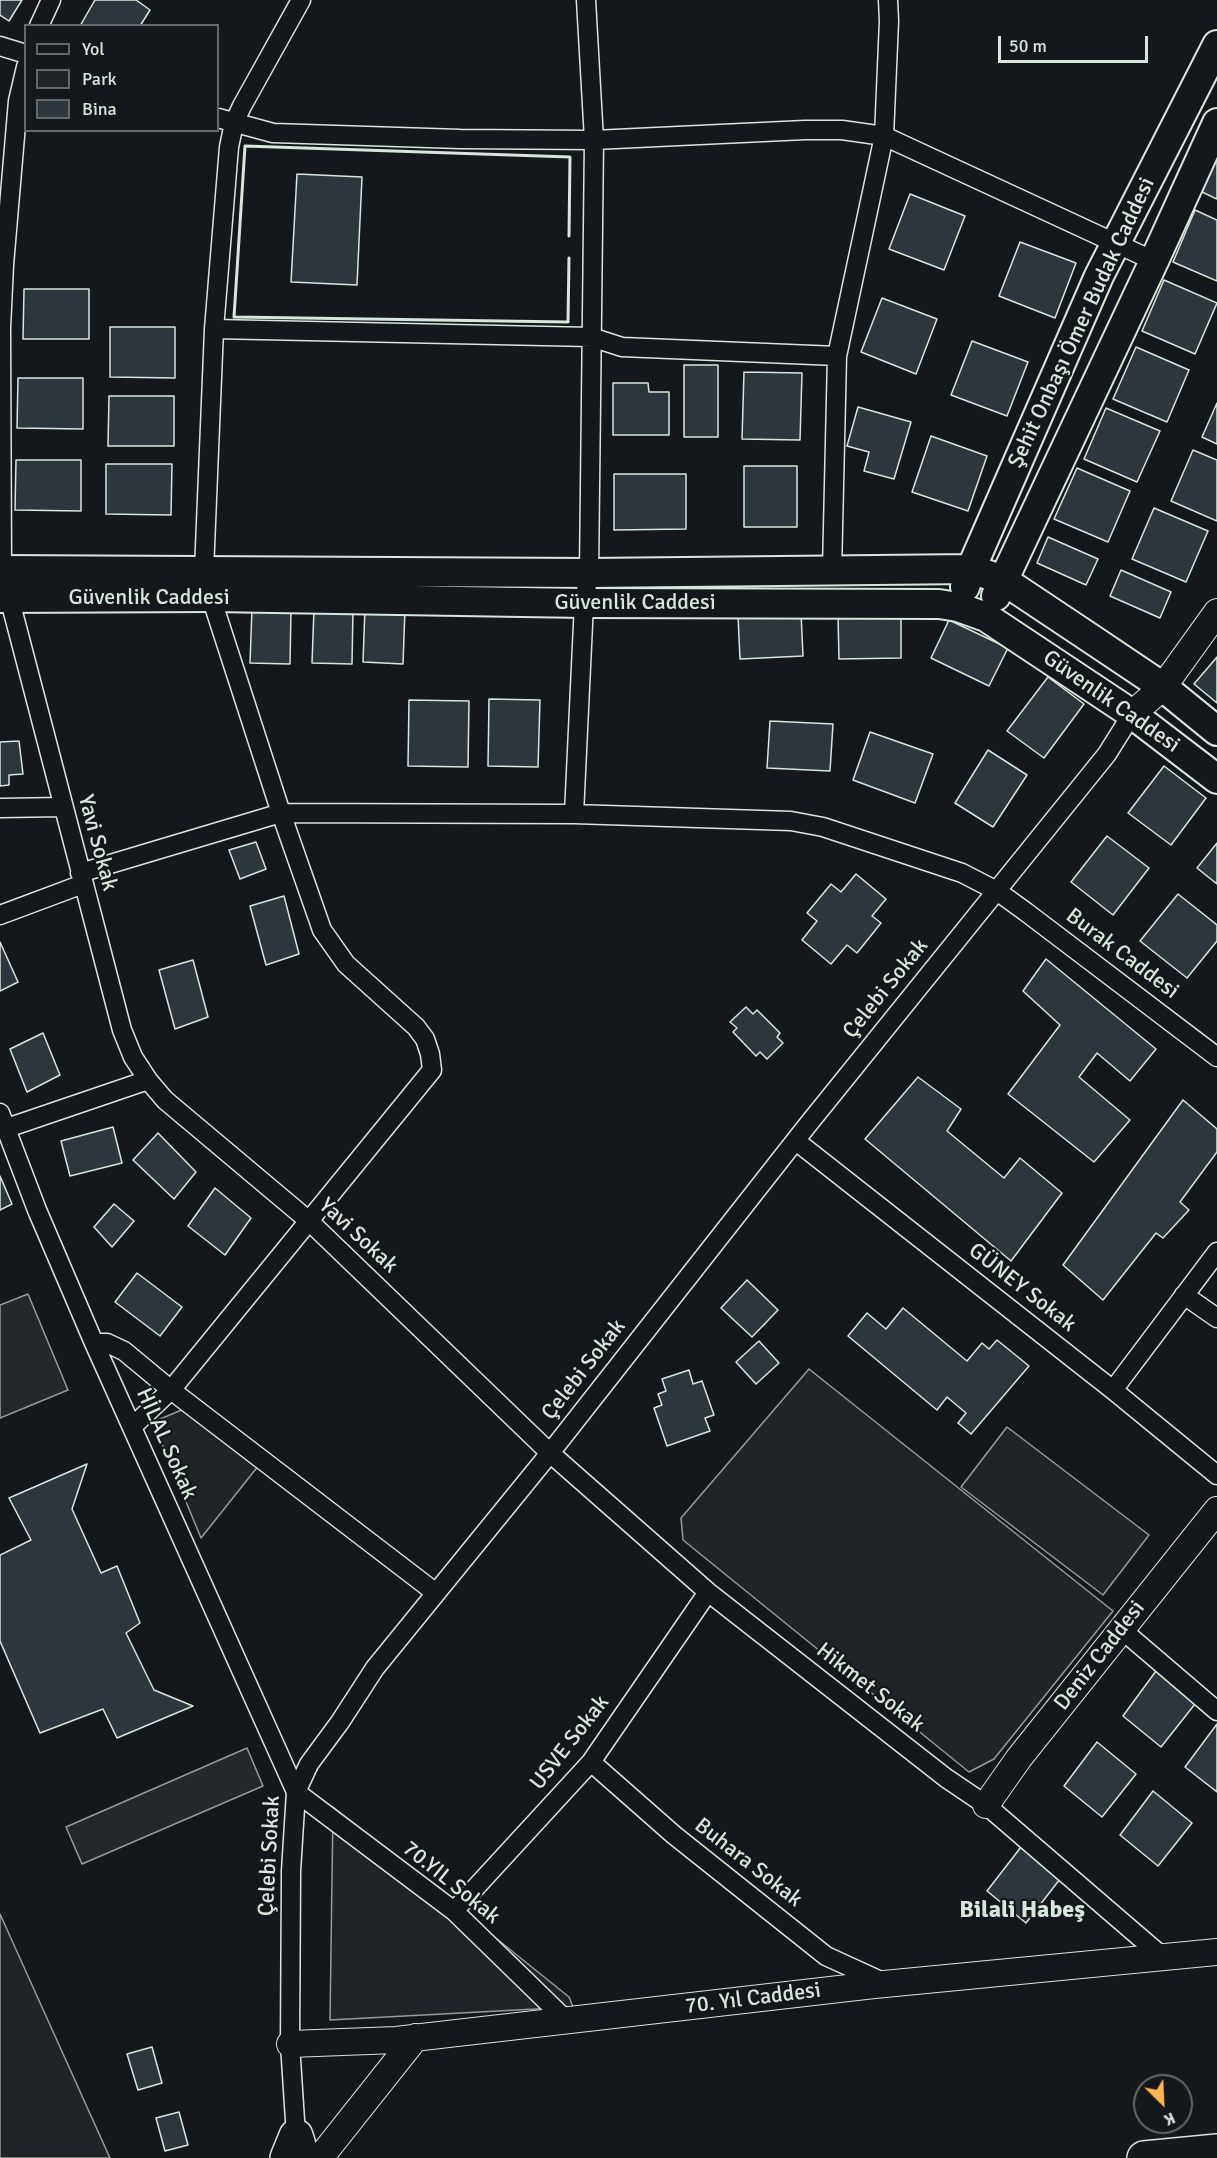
<!DOCTYPE html>
<meta charset="utf-8">
<style>
body{margin:0}
#map{position:relative;width:1217px;height:2158px;overflow:hidden;background:#14181c;font-family:Signika,sans-serif}
canvas{display:block}
.legend{position:absolute;left:24px;top:24px;width:195px;height:108px;box-sizing:border-box;background:#14181c;border:2px solid #626a69;margin:0;padding:8px 10px;list-style:none;font-size:18px;color:#d8e6dc}
.legend li{display:flex;align-items:center;gap:12px;height:30px}
.legend b{width:30px;border:2px solid #626a69}
.north{position:absolute;left:1133px;top:2074px;width:60px;height:60px;box-sizing:border-box;background:#14181c;border:2px solid #626a69;border-radius:50%;rotate:156deg;font-size:16px;font-weight:700;line-height:24px;text-align:center;color:#d8e6dc}
.north::after{content:'';display:block;margin:auto;width:21px;height:27px;background:#ffb74d;clip-path:polygon(50% 0,100% 100%,50% 72%,0 100%)}
.scale{position:absolute;left:998px;top:36px;width:150px;height:27px;box-sizing:border-box;border:3px solid #d8e6dc;border-top:0;padding-left:8px;font-size:18px;line-height:21px;white-space:nowrap;color:#d8e6dc;-webkit-text-stroke:4px #14181c;paint-order:stroke}
</style>
<div id="map">
<canvas width="1217" height="2158"></canvas>
<ul class="legend">
<li><b style="height:8px;background:#14181c"></b>Yol</li>
<li><b style="height:16px;background:#202428"></b>Park</li>
<li><b style="height:16px;background:#2c363c"></b>Bina</li>
</ul>
<div class="north">K</div>
<div class="scale">50 m</div>
</div>
<script>
const c = document.querySelector('canvas').getContext('2d');
c.lineJoin = 'round';
function fillPath(path, color) {
  c.fillStyle = color;
  c.fill(path, 'evenodd');
}
function toPath(rows) {
  const path = new Path2D();
  for (const r of rows) {
    path.moveTo(r[0], r[1]);
    for (let i = 2; i < r.length; i += 2) path.lineTo(r[i], r[i + 1]);
  }
  return path;
}
function stroke(path, color, width, dash) {
  c.strokeStyle = color;
  c.lineWidth = width;
  c.lineCap = dash ? 'butt' : 'round';
  c.setLineDash(dash || []);
  c.stroke(path);
}
function write(font, color, halo, rows, align = 'center') {
  c.font = font + ' Signika,sans-serif';
  c.lineWidth = 4.5;
  c.setLineDash([]);
  c.textBaseline = 'middle';
  c.strokeStyle = halo;
  c.fillStyle = color;
  for (const [text, x, y, turn = 0] of rows) {
    c.save();
    c.translate(x, y);
    c.rotate((+turn || 0) * Math.PI / 180);
    c.textAlign = isNaN(turn) ? turn : align;
    if (halo) c.strokeText(text, 0, 0);
    c.fillText(text, 0, 0);
    c.restore();
  }
}
const green = toPath([
 [809,1369,1113,1611,994,1759,969,1772,683,1540,681,1518,809,1369],
 [184,1409,259,1465,201,1538,153,1422,184,1409],
 [1007,1427,1149,1535,1103,1595,961,1487,1007,1427],
 [333,1807,569,1997,573,2007,330,2020,333,1807],
 [0,1914,110,2158,0,2158,0,1914]
]);
fillPath(green, '#202428');
stroke(green, '#939e99', 1.5);
const parking = toPath([
 [28,1294,68,1390,0,1418,0,1305,28,1294],
 [247,1748,263,1786,82,1864,66,1827,247,1748]
]);
fillPath(parking, '#24282b');
stroke(parking, '#939e99', 1.5);
const building = toPath([
 [0,0,22,0,9,21,0,15,0,0],
 [95,0,136,0,150,10,140,26,80,26,95,0],
 [1217,157,1217,199,1202,192,1217,157],
 [297,174,362,177,357,285,291,282,297,174],
 [910,194,965,216,944,270,889,249,910,194],
 [1195,210,1217,220,1217,281,1173,262,1195,210],
 [1020,242,1076,263,1055,318,999,296,1020,242],
 [1164,280,1217,303,1195,354,1142,331,1164,280],
 [24,289,89,289,89,339,23,339,24,289],
 [882,298,937,319,916,374,861,352,882,298],
 [110,327,175,327,175,378,110,377,110,327],
 [972,341,1028,362,1007,416,951,395,972,341],
 [1136,347,1189,370,1167,422,1113,399,1136,347],
 [684,365,718,365,718,437,684,437,684,365],
 [744,372,802,373,800,440,742,439,744,372],
 [18,378,83,378,83,429,17,428,18,378],
 [613,383,648,383,649,392,669,392,669,435,613,435,613,383],
 [109,396,174,396,174,446,108,446,109,396],
 [1217,403,1217,444,1202,437,1217,403],
 [858,407,911,422,894,479,864,471,869,452,847,446,858,407],
 [1106,408,1160,431,1137,482,1084,459,1106,408],
 [931,436,987,456,968,511,912,492,931,436],
 [1193,450,1217,460,1217,521,1171,501,1193,450],
 [16,460,81,460,81,511,15,510,16,460],
 [106,464,172,464,171,515,106,514,106,464],
 [744,466,797,466,797,527,744,527,744,466],
 [1077,468,1130,491,1108,542,1054,519,1077,468],
 [614,474,686,474,686,529,614,530,614,474],
 [1154,508,1208,531,1186,582,1132,559,1154,508],
 [1048,537,1098,559,1086,585,1037,563,1048,537],
 [1121,570,1171,592,1160,618,1110,596,1121,570],
 [365,607,405,609,403,664,363,662,365,607],
 [252,608,291,609,290,664,250,663,252,608],
 [314,609,353,610,352,664,312,663,314,609],
 [801,613,803,656,740,659,738,616,801,613],
 [901,615,901,658,839,659,838,616,901,615],
 [949,620,1008,648,989,686,931,658,949,620],
 [1217,657,1217,703,1194,684,1217,657],
 [1048,677,1084,704,1044,758,1007,731,1048,677],
 [489,699,540,700,538,767,488,766,489,699],
 [409,700,469,701,468,767,408,766,409,700],
 [770,721,833,724,830,771,767,768,770,721],
 [870,732,933,754,915,803,853,780,870,732],
 [19,741,23,774,9,775,9,785,0,786,0,742,19,741],
 [988,750,1027,775,993,827,955,803,988,750],
 [1164,766,1206,798,1171,845,1128,813,1164,766],
 [1107,836,1149,868,1113,915,1071,882,1107,836],
 [256,842,266,869,240,879,229,850,256,842],
 [1217,843,1217,884,1197,868,1217,843],
 [856,874,886,899,872,916,881,923,857,953,847,945,831,964,802,940,817,921,807,913,831,884,841,892,856,874],
 [1178,894,1217,925,1217,941,1187,978,1140,941,1178,894],
 [284,896,299,954,266,965,250,906,284,896],
 [0,942,18,982,0,991,0,942],
 [1046,959,1156,1049,1130,1081,1097,1053,1079,1077,1130,1120,1094,1162,1008,1094,1060,1025,1023,991,1046,959],
 [193,960,208,1017,175,1029,159,970,193,960],
 [746,1007,753,1014,757,1010,780,1033,777,1037,783,1043,767,1059,760,1052,756,1056,733,1032,737,1028,730,1022,746,1007],
 [43,1033,60,1075,27,1092,10,1049,43,1033],
 [918,1077,961,1109,947,1131,1004,1178,1020,1158,1062,1193,1011,1261,865,1139,918,1077],
 [1183,1100,1217,1129,1217,1152,1180,1202,1189,1210,1163,1238,1156,1233,1103,1300,1063,1265,1183,1100],
 [113,1127,122,1163,70,1176,61,1141,113,1127],
 [158,1133,196,1172,174,1199,133,1160,158,1133],
 [0,1176,12,1204,0,1210,0,1176],
 [215,1188,251,1218,225,1255,188,1226,215,1188],
 [114,1204,134,1221,112,1247,94,1227,114,1204],
 [137,1273,182,1307,160,1336,115,1302,137,1273],
 [747,1280,778,1310,752,1337,721,1308,747,1280],
 [903,1308,967,1361,982,1343,989,1349,997,1340,1029,1366,971,1434,958,1423,966,1413,947,1397,937,1410,848,1336,867,1313,886,1329,903,1308],
 [759,1341,779,1363,756,1384,736,1362,759,1341],
 [689,1370,693,1384,702,1381,714,1415,705,1418,710,1431,667,1446,654,1408,662,1405,658,1394,666,1391,662,1379,689,1370],
 [87,1464,72,1509,101,1573,117,1566,140,1623,126,1633,154,1690,193,1706,117,1738,103,1709,40,1733,0,1641,0,1555,31,1540,9,1498,87,1464],
 [1156,1671,1195,1704,1161,1747,1123,1716,1156,1671],
 [1217,1724,1217,1792,1185,1767,1217,1724],
 [1097,1742,1136,1774,1102,1817,1064,1786,1097,1742],
 [1153,1791,1192,1823,1158,1866,1120,1835,1153,1791],
 [1021,1847,1060,1879,1026,1923,987,1891,1021,1847],
 [152,2047,162,2083,138,2090,127,2054,152,2047],
 [179,2112,188,2145,165,2151,156,2118,179,2112]
]);
fillPath(building, '#2c363c');
stroke(building, '#d8e6dc', 1.5);
const street = toPath([
 [586,0,594,140,589,573,584,603,574,814,791,821,823,827,962,873,997,891,1026,912,1217,1057],
 [39,26,51,0],
 [0,46,26,54],
 [26,67,18,101,4,265,1,328,2,570,122,1030,133,1057,148,1080,165,1100,309,1221,550,1453,708,1592,946,1778,986,1805,1164,1958],
 [218,118,273,133,460,139,594,140,805,130,842,130,884,136,1154,261],
 [214,329,591,337,622,347,837,356],
 [204,571,214,329,229,147,234,123,242,106,301,0],
 [832,571,837,356,884,136,889,21,888,0],
 [0,808,63,807],
 [80,873,281,813,574,814],
 [0,915,83,884],
 [0,1113,37,1210,94,1343,296,1792,454,1911,567,2021],
 [7,1128,148,1080],
 [796,1141,1113,1390,1217,1475],
 [1184,1295,1217,1318],
 [94,1343,107,1343,124,1351,171,1390,436,1593],
 [1113,1390,1217,1252],
 [132,1427,171,1390,432,1070,430,1054,425,1039,416,1027,346,964,322,930,281,813,211,597],
 [1121,1629,1217,1711],
 [591,1762,674,1835,826,1956,885,1983],
 [454,1911,591,1762,708,1592],
 [296,2136,290,2044,291,1871,296,1792,309,1764,340,1722,375,1668,550,1453,806,1127,1107,754,1132,714]
]);
const secondary = toPath([
 [1132,714,1163,687,1217,612],
 [986,1805,1019,1758,1217,1510],
 [290,2044,396,2040,874,1985,1217,1952],
 [320,2158,416,2037]
]);
const primary = toPath([
 [0,570,589,573,971,569,1003,580,1090,638,1163,687,1217,731],
 [965,587,971,569,1099,276,1217,45],
 [996,596,1154,261,1217,123],
 [0,598,211,597,584,603,939,604,958,607,986,617,1132,714,1217,779]
]);
const highway = toPath([
 [287,2158,296,2136,303,2158],
 [1144,2158,1217,2151]
]);
stroke(street, '#d8e6dc', 21);
stroke(secondary, '#d8e6dc', 28);
stroke(primary, '#d8e6dc', 32);
stroke(highway, '#d8e6dc', 36);
stroke(street, '#14181c', 18);
stroke(secondary, '#14181c', 26);
stroke(primary, '#14181c', 28);
stroke(highway, '#14181c', 33);
stroke(toPath([
 [569,258,568,322,234,317,245,146,570,157,569,236]
]), '#d8e6dc', 3);
write('22px', '#d8e6dc', '#14181c', [
 ["Şehit Onbaşı Ömer Budak Caddesi",1082,323,-65],
 ["Güvenlik Caddesi",149,598],
 ["Güvenlik Caddesi",635,603],
 ["Güvenlik Caddesi",1111,702,35],
 ["Yavi Sokak",97,843,75],
 ["Burak Caddesi",1122,954,37],
 ["Çelebi Sokak",886,989,-51],
 ["Yavi Sokak",358,1236,43],
 ["GÜNEY Sokak",1022,1288,38],
 ["Çelebi Sokak",584,1370,-52],
 ["HİLAL Sokak",166,1444,66],
 ["Deniz Caddesi",1100,1656,-52],
 ["Hikmet Sokak",870,1688,38],
 ["USVE Sokak",570,1743,-52],
 ["Çelebi Sokak",270,1856,-87],
 ["Buhara Sokak",748,1863,38],
 ["70.YIL Sokak",451,1883,39],
 ["70. Yıl Caddesi",753,1999,-7]
]);
write('bold 24px', '#d8e6dc', '#14181c', [
 ["Bilali Habeş",1022,1911]
]);
</script>
